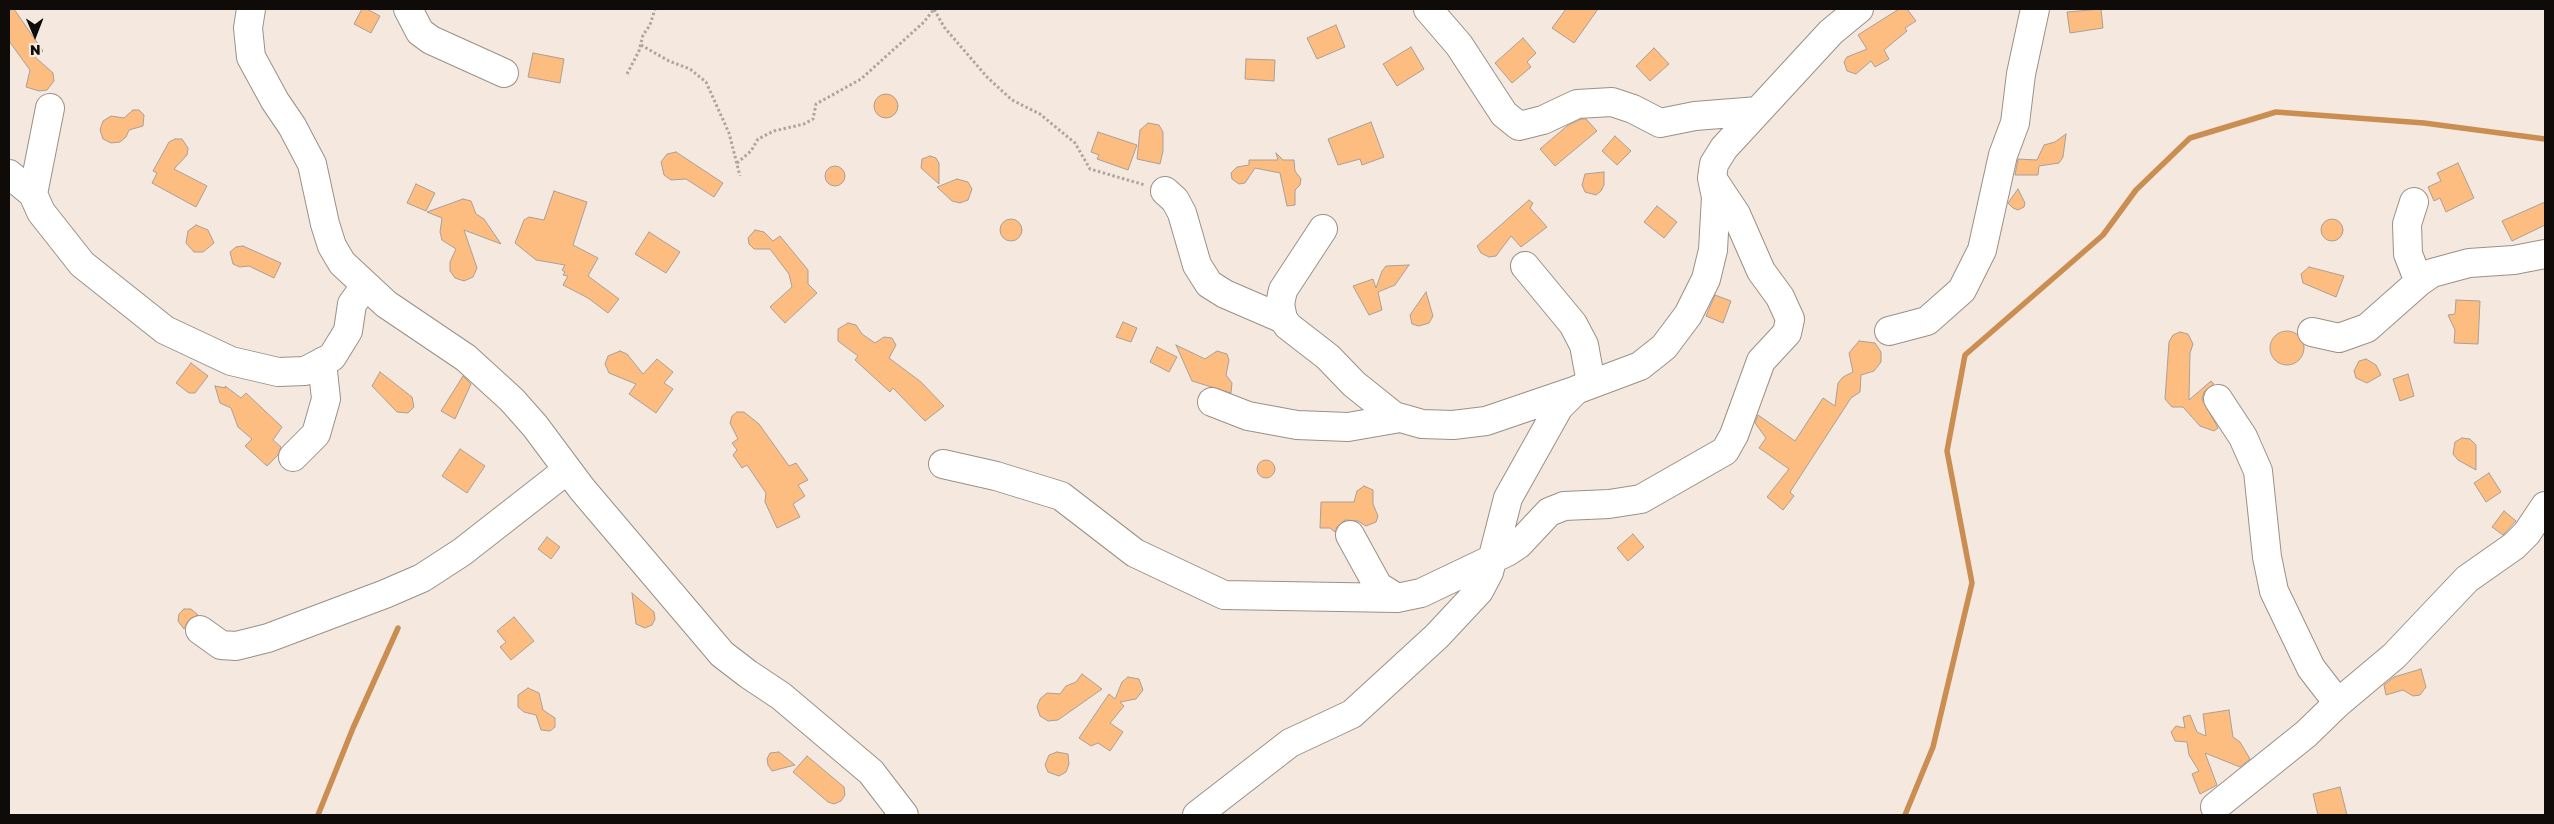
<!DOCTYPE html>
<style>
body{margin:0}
#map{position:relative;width:2554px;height:824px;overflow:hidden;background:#f5e9df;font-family:"Golos Text",sans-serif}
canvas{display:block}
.frame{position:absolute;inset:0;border:10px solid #0f0b08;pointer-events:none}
.north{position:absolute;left:10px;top:10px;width:50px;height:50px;-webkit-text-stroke:4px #f5e9df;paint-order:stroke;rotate:179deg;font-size:14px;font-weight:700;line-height:20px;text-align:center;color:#0f0b08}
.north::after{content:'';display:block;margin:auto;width:18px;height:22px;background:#0f0b08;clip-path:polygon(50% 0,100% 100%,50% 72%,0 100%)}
</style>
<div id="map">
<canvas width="2554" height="824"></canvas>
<div class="frame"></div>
<div class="north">N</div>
</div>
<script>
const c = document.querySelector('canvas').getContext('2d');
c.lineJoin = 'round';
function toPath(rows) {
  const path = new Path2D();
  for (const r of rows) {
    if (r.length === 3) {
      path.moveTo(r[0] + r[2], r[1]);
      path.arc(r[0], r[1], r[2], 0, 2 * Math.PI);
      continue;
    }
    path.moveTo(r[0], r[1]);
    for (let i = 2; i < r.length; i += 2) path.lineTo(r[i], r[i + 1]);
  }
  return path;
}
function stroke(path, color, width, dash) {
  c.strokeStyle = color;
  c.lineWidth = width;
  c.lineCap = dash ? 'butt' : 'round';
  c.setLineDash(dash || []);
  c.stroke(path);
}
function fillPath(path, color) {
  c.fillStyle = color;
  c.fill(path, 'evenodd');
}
stroke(toPath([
 [318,815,353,728,398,628],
 [1905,815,1933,747,1972,583,1947,451,1965,355,2103,235,2136,190,2190,138,2276,112,2424,123,2545,139]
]), '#cb8e52', 5.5);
const building = toPath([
 [9,9,14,9,43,51,35,57,53,73,54,81,47,90,39,91,26,87,30,70,9,41,9,9],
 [362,9,367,9,380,16,371,33,354,24,362,9],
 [1566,9,1598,9,1574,43,1552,28,1566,9],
 [1899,9,1907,9,1916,21,1905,28,1907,31,1884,50,1889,59,1875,67,1871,61,1856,74,1847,71,1844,62,1847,57,1867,49,1858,35,1899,9],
 [2101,9,2103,28,2070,33,2067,12,2101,9],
 [1336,25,1345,47,1317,59,1307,38,1336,25],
 [1523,38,1536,53,1527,62,1531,67,1512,83,1495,63,1523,38],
 [1411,47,1424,69,1397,86,1383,64,1411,47],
 [1654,48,1669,64,1650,81,1636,66,1654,48],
 [533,53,564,59,560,83,528,77,533,53],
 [1246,59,1275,60,1274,81,1245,79,1246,59],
 [886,106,12],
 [133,110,139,110,144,115,143,126,129,130,126,137,120,142,111,143,103,139,100,130,103,121,111,116,124,118,133,110],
 [1581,119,1586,119,1597,131,1555,166,1540,149,1567,126,1581,119],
 [1371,122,1384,157,1362,165,1360,159,1338,165,1328,139,1371,122],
 [1148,123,1159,125,1163,132,1163,151,1160,164,1137,159,1140,130,1148,123],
 [1098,132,1137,145,1128,170,1097,159,1099,155,1091,152,1098,132],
 [2066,134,2063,157,2059,163,2039,166,2038,175,2015,175,2018,159,2037,160,2044,145,2055,142,2066,134],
 [1615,136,1631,151,1617,165,1602,151,1615,136],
 [175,139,182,139,188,148,187,155,174,169,207,186,196,207,152,183,157,173,153,171,169,142,175,139],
 [676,152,723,183,714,197,686,179,671,180,664,175,661,162,667,154,676,152],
 [1276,153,1283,160,1294,160,1295,171,1301,179,1300,185,1295,190,1295,205,1287,206,1280,173,1255,168,1245,183,1239,184,1232,179,1231,173,1237,167,1249,165,1249,160,1278,160,1276,153],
 [930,156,936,158,939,163,939,184,921,168,922,159,930,156],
 [2458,163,2474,198,2446,212,2440,198,2434,201,2428,187,2441,181,2437,173,2458,163],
 [835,176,10],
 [1604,172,1604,185,1601,191,1596,195,1585,192,1582,185,1585,174,1604,172],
 [957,179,968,182,972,189,968,200,960,203,952,201,937,187,957,179],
 [416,184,435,193,426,211,407,203,416,184],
 [2018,189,2025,203,2024,207,2018,210,2013,208,2008,203,2018,189],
 [554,191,587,202,573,245,598,258,588,276,619,299,608,313,588,298,563,285,568,276,563,275,565,272,562,270,565,265,536,260,515,243,524,220,529,217,544,220,554,191],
 [463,199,471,201,476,214,484,219,501,244,464,230,477,268,473,277,464,281,455,278,450,271,450,262,456,249,442,240,440,232,442,218,427,212,463,199],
 [1529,200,1533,203,1530,208,1547,227,1521,247,1511,236,1496,256,1489,257,1481,253,1477,246,1529,200],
 [2545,202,2545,225,2512,241,2502,221,2545,202],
 [1657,206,1677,222,1664,238,1644,222,1657,206],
 [1011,230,11],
 [2332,230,11],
 [196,225,208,230,214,243,203,252,194,252,186,243,188,231,196,225],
 [755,230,764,232,773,241,780,236,808,270,808,284,817,293,785,323,770,307,792,287,789,274,770,249,754,249,749,244,748,238,755,230],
 [649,232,680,252,666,273,635,254,649,232],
 [243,246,281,263,274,278,249,266,240,267,233,264,230,252,236,247,243,246],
 [1409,265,1395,285,1378,292,1382,310,1369,315,1353,286,1373,279,1376,288,1382,271,1386,266,1409,265],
 [2309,267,2344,276,2336,297,2303,283,2301,274,2309,267],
 [1426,292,1433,316,1429,323,1419,326,1412,324,1410,315,1426,292],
 [1715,295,1731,301,1723,323,1706,316,1715,295],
 [2456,300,2480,301,2478,344,2454,343,2455,330,2448,315,2455,314,2456,300],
 [1123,322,1137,328,1131,342,1116,337,1123,322],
 [848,323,856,325,862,334,875,343,884,337,892,338,896,345,889,358,921,382,944,406,925,421,893,388,890,392,855,360,858,356,838,341,838,329,848,323],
 [2287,348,17],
 [2180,332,2188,334,2193,344,2190,353,2189,400,2211,381,2214,384,2204,392,2202,399,2218,428,2214,431,2200,426,2183,407,2172,407,2165,399,2169,342,2173,335,2180,332],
 [1859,341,1875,343,1881,352,1881,362,1874,371,1861,375,1860,392,1851,398,1790,492,1794,496,1783,510,1767,497,1789,469,1759,448,1766,438,1755,423,1758,415,1795,441,1823,398,1835,406,1838,383,1843,377,1853,372,1849,353,1859,341],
 [1176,345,1205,359,1217,351,1227,354,1229,360,1226,375,1232,383,1231,393,1192,381,1176,345],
 [1157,347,1177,357,1169,372,1150,362,1157,347],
 [620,351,627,354,643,374,657,359,673,372,664,383,673,389,656,413,629,394,636,384,609,373,605,364,608,356,620,351],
 [2366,359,2376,365,2381,375,2367,383,2356,378,2354,371,2359,361,2366,359],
 [191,363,208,376,195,393,189,393,176,383,191,363],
 [380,372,412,397,414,407,408,413,397,412,372,386,380,372],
 [2408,374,2414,396,2400,401,2393,379,2408,374],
 [463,376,471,384,455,419,441,411,463,376],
 [215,386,226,388,225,386,241,398,246,393,282,427,273,440,281,447,278,455,267,466,245,446,252,439,238,427,231,408,220,403,215,386],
 [737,412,744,412,759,424,789,466,796,463,808,480,798,485,805,496,793,504,800,517,777,528,765,502,766,493,747,465,742,468,733,455,737,450,732,443,738,439,730,423,732,416,737,412],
 [2462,438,2470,439,2476,445,2476,470,2458,460,2453,454,2455,442,2462,438],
 [460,449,485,466,467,493,442,476,460,449],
 [1266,469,9],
 [2489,473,2501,492,2486,502,2474,483,2489,473],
 [1364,486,1373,490,1373,504,1378,516,1376,522,1366,526,1358,521,1345,520,1337,527,1335,532,1330,528,1320,528,1321,502,1354,502,1357,491,1364,486],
 [2504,511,2516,521,2503,535,2492,527,2504,511],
 [1633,534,1644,547,1628,561,1617,548,1633,534],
 [547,537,560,547,551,559,538,549,547,537],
 [632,593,654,612,655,619,652,625,645,628,636,624,632,593],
 [184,609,191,609,198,615,188,621,184,629,178,621,179,614,184,609],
 [514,617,534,641,511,660,500,647,506,642,497,631,514,617],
 [2421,669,2426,687,2420,695,2413,696,2403,690,2386,695,2384,685,2394,677,2421,669],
 [1082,674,1102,689,1058,720,1048,721,1040,716,1037,707,1040,699,1047,693,1060,694,1066,686,1076,682,1082,674],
 [1128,677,1139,679,1143,690,1136,699,1120,702,1124,706,1110,723,1123,732,1110,751,1098,743,1091,746,1079,738,1109,694,1115,699,1122,682,1128,677],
 [528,688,539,693,543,710,555,718,555,727,550,731,541,730,536,715,524,712,518,707,518,695,528,688],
 [2229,710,2233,737,2240,742,2250,759,2240,767,2205,753,2217,785,2200,794,2192,774,2199,771,2189,755,2187,742,2175,741,2171,732,2176,726,2185,728,2183,717,2190,715,2197,732,2206,736,2203,714,2229,710],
 [779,752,795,765,772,771,768,765,767,759,770,753,779,752],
 [1057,752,1068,754,1069,764,1066,772,1059,776,1048,772,1045,765,1049,755,1057,752],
 [807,756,844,787,845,795,841,801,834,804,828,802,793,772,807,756],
 [2340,787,2347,815,2318,815,2313,794,2340,787]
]);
fillPath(building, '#fdbc80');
stroke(building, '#aa9f96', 1);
const minor = toPath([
 [251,9,248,28,251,57,275,101,292,126,312,164,325,224,332,246,342,263,386,304,466,358,512,400,535,426,582,489,722,654,748,674,781,696,871,772,904,815],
 [408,9,420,32,431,40,504,73],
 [1428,9,1459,45,1504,114,1519,126,1543,120,1577,104,1612,102,1633,109,1660,123,1695,116,1758,111],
 [50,108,33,194,41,212,82,264,165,330,231,361,278,372,305,371,332,357,348,331,352,304,365,286],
 [9,174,33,194],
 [1165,191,1175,200,1182,213,1197,265,1209,284,1225,294,1283,319],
 [2414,202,2407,224,2408,254,2419,282,2432,273,2469,263,2514,260,2545,254],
 [1323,229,1283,290,1280,304,1283,319,1288,326,1328,357,1354,384,1394,416,1422,424,1453,425,1486,421,1574,391],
 [1525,266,1573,324,1584,345,1591,383],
 [1889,331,1927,321,1962,290,1982,250,2003,155,2015,123,2021,74,2035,9],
 [2312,332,2339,338,2367,328,2419,282],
 [2218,399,2243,437,2258,471,2267,557,2274,591,2311,668,2338,703],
 [1212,402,1248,416,1297,425,1348,427,1400,418],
 [293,457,316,434,326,399,322,362],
 [943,464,996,476,1061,496,1135,553,1224,595,1397,598],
 [1350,535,1378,586,1397,598,1421,593,1507,552,1519,544,1549,512,1564,506,1609,504,1641,499,1725,451,1734,435,1761,361,1787,333,1790,319,1780,297,1761,271,1736,214,1714,181],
 [200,630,221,645,236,646,268,638,385,594,422,578,462,552,567,470],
 [2215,807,2306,734,2338,703,2394,656,2467,579,2514,546,2527,533,2545,506],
 [1197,815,1290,743,1352,714,1437,636,1479,591,1489,572,1508,498,1559,407,1576,390,1640,366,1664,347,1688,315,1706,279,1713,250,1716,197,1712,178,1714,164,1724,148,1831,32,1859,9]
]);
stroke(minor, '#9a9087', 30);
stroke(toPath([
 [641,45,669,61,690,69,706,82,729,133,740,176],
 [627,74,639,51,643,35,650,25,655,9],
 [737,163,751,151,758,139,774,131,804,124,813,119,816,104,861,79,924,22,934,9,944,27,987,77,1012,100,1040,114,1075,143,1090,169,1145,185]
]), '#afa59e', 3, [2.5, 2.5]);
stroke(minor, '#fff', 28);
</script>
